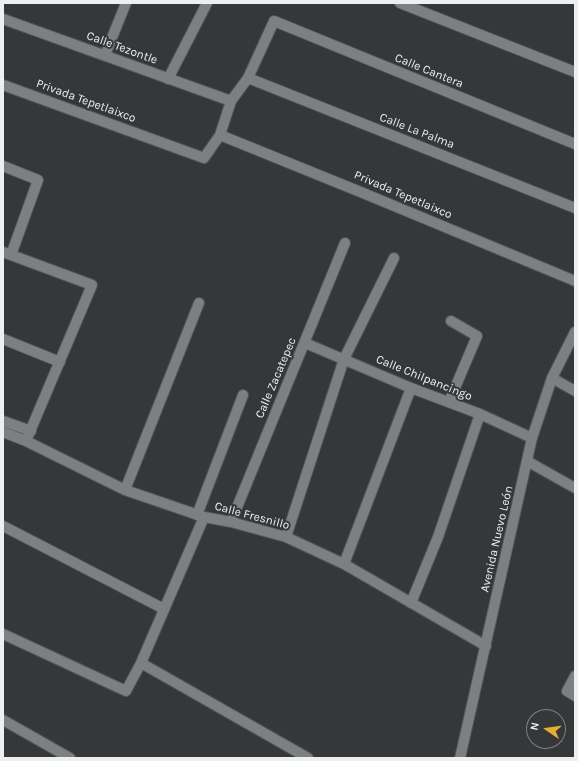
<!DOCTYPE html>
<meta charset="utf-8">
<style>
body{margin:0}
#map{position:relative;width:578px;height:761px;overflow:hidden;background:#353739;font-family:Karla,sans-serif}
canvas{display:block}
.frame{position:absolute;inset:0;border:4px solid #edeff0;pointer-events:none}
.north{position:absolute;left:526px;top:709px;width:40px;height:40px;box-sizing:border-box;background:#353739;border:1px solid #7f8182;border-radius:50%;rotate:283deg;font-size:11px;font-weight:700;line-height:16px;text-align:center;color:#edeff0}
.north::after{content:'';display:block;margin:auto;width:14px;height:18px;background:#e1af34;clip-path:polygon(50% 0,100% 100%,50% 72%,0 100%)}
</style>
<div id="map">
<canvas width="578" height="761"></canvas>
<div class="frame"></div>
<div class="north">N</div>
</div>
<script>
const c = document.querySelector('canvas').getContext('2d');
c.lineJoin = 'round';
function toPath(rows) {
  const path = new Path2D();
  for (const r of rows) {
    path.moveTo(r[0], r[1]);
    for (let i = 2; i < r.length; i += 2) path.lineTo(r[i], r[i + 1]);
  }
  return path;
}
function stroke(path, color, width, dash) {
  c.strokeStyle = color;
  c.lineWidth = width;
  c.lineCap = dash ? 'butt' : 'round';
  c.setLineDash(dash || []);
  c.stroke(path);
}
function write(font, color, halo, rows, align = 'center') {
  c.font = font + ' Karla,sans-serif';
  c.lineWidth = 4;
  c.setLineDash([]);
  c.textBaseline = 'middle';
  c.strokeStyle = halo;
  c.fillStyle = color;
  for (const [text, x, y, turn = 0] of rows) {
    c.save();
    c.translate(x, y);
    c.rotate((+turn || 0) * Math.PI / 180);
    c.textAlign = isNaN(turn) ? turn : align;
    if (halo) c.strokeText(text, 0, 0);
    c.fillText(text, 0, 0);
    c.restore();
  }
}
const minor = toPath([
 [400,3,575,72],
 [3,19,231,101],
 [105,55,126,3],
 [248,78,575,208],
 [168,79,207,3],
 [3,85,204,158,220,135,231,101,248,78,274,21,575,144],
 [220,135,363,193,575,281],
 [3,166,38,180,11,255],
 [3,252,92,285,26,441],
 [3,339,60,362],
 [305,343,411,388,480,414,532,438],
 [552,378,575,391],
 [449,402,477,336,451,321],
 [3,421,31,431],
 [3,432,26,441,125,490,204,517,231,522,286,537,344,564,486,646],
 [527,461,575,488],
 [125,490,199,303],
 [197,515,243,395],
 [231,522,345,243],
 [3,526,164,609],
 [286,537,344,359,394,258],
 [344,564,411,388],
 [411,603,438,537,480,414],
 [3,634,126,691,141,663,204,517],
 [141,663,308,758],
 [575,676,567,691,575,696],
 [3,720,70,758]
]);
const secondary = toPath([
 [460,758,532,438,552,378,575,332]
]);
stroke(minor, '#525556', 12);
stroke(secondary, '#525556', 12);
stroke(minor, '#7d8082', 10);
stroke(secondary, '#7d8082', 10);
write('12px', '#edeff0', '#353739', [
 ["Calle Tezontle",122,48,20],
 ["Calle Cantera",429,71,22],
 ["Privada Tepetlaixco",86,101,20],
 ["Calle La Palma",417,131,21],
 ["Privada Tepetlaixco",403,195,23],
 ["Calle Zacatepec",276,378,-67],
 ["Calle Chilpancingo",424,378,22],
 ["Calle Fresnillo",252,516,15],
 ["Avenida Nuevo León",497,539,-77]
]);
</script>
